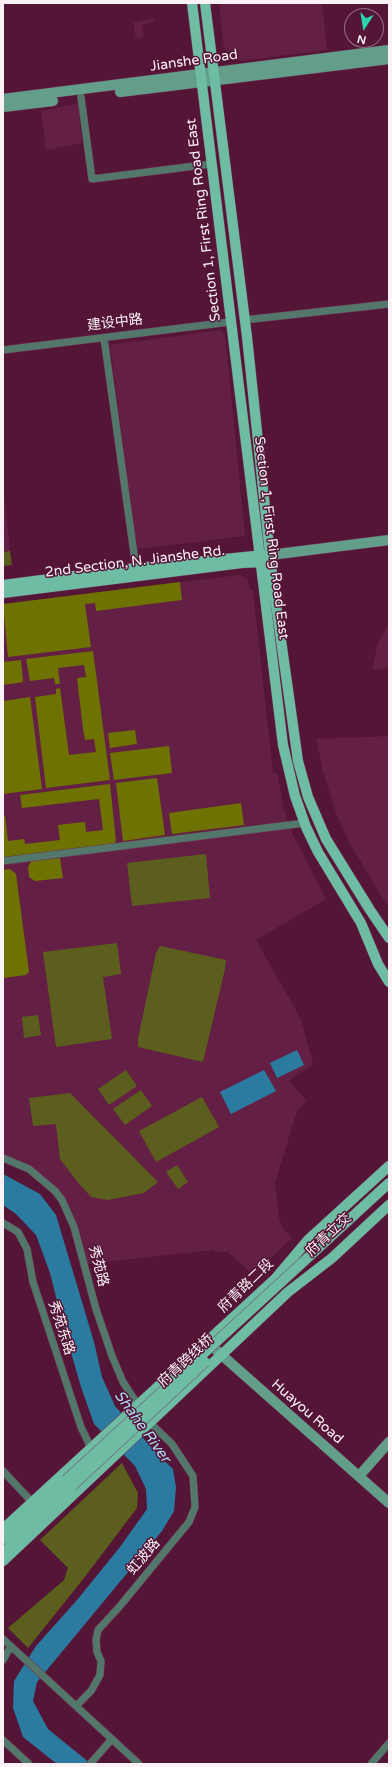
<!DOCTYPE html>
<meta charset="utf-8">
<style>
body{margin:0}
#map{position:relative;width:392px;height:1767px;overflow:hidden;background:#541537;font-family:"Varela Round",sans-serif}
canvas{display:block}
.frame{position:absolute;inset:0;border:4px solid #fbf2f5;pointer-events:none}
.north{position:absolute;left:344px;top:8px;width:40px;height:40px;box-sizing:border-box;background:#541537;border:1px solid #976d83;border-radius:50%;rotate:192deg;font-size:11px;font-weight:700;line-height:16px;text-align:center;color:#fbf2f5}
.north::after{content:'';display:block;margin:auto;width:14px;height:18px;background:#29d5ad;clip-path:polygon(50% 0,100% 100%,50% 72%,0 100%)}
</style>
<div id="map">
<canvas width="392" height="1767"></canvas>
<div class="frame"></div>
<div class="north">N</div>
</div>
<script>
const c = document.querySelector('canvas').getContext('2d');
c.lineJoin = 'round';
function fillPath(path, color) {
  c.fillStyle = color;
  c.fill(path, 'evenodd');
}
function toPath(rows) {
  const path = new Path2D();
  for (const r of rows) {
    path.moveTo(r[0], r[1]);
    for (let i = 2; i < r.length; i += 2) path.lineTo(r[i], r[i + 1]);
  }
  return path;
}
function stroke(path, color, width, dash) {
  c.strokeStyle = color;
  c.lineWidth = width;
  c.lineCap = dash ? 'butt' : 'round';
  c.setLineDash(dash || []);
  c.stroke(path);
}
function write(font, color, halo, rows, align = 'center') {
  c.font = font + ' "Varela Round","Noto Sans SC",sans-serif';
  c.lineWidth = 3;
  c.setLineDash([]);
  c.textBaseline = 'middle';
  c.strokeStyle = halo;
  c.fillStyle = color;
  for (const [text, x, y, turn = 0] of rows) {
    c.save();
    c.translate(x, y);
    c.rotate((+turn || 0) * Math.PI / 180);
    c.textAlign = isNaN(turn) ? turn : align;
    if (halo) c.strokeText(text, 0, 0);
    c.fillText(text, 0, 0);
    c.restore();
  }
}
fillPath(toPath([
 [219,3,322,3,327,50,240,61,224,48],
 [155,18,154,22,141,25,144,37,136,38,133,23],
 [78,104,82,143,46,150,41,111],
 [220,330,225,334,245,536,137,549,110,345],
 [3,486,10,551,3,552],
 [239,575,247,578,250,590,253,590,273,773,277,773,283,805,288,825,326,899,256,940,301,1019,313,1064,289,1081,307,1101,297,1111,275,1183,279,1218,282,1227,292,1238,253,1275,228,1252,214,1252,214,1250,87,1264,76,1222,65,1200,53,1184,36,1172,3,1156,3,604],
 [389,624,389,668,372,670,378,643],
 [389,736,389,909,349,842,336,813,323,771,316,739]
]), '#642044');
fillPath(toPath([
 [10,551,12,565,3,566,3,552],
 [206,854,210,898,132,906,127,863],
 [117,943,121,974,103,977,112,1039,56,1047,43,952],
 [160,946,226,960,225,969,203,1062,138,1047,138,1039,156,953],
 [38,1015,41,1035,24,1038,22,1017],
 [126,1070,137,1086,109,1105,98,1089],
 [141,1090,152,1106,125,1125,113,1109],
 [70,1093,158,1182,144,1193,108,1200,91,1197,76,1180,60,1159,56,1124,33,1126,29,1098],
 [202,1097,219,1127,156,1162,139,1131],
 [177,1165,188,1182,178,1189,166,1172],
 [122,1463,138,1493,137,1508,84,1578,28,1648,8,1628,64,1580,68,1568,40,1540]
]), '#5b5e1c');
fillPath(toPath([
 [180,582,182,600,96,611,95,603,85,604,91,647,8,657,3,604],
 [93,651,110,780,46,788,35,697,56,694,56,689,60,688,69,755,96,752,94,739,85,740,83,729,77,678,86,677,84,665,58,668,60,684,55,684,54,678,30,681,26,659],
 [21,660,23,682,3,685,3,662],
 [30,697,42,789,3,794,3,701],
 [135,730,137,744,110,748,108,733],
 [169,746,172,773,114,780,110,753],
 [157,778,165,835,123,841,116,783],
 [110,784,116,841,113,845,3,858,3,816,5,816,8,841,24,839,25,844,60,840,58,825,85,822,86,832,103,830,99,799,22,808,20,795],
 [241,803,244,825,172,834,169,813],
 [60,858,63,878,35,881,29,877,28,867,31,861],
 [10,869,16,874,29,972,26,975,3,978,3,870]
]), '#6e7200');
fillPath(toPath([
 [297,1050,304,1065,277,1078,270,1063],
 [264,1070,276,1091,231,1114,220,1092],
 [3,1174,40,1194,56,1215,94,1342,102,1377,115,1406,158,1455,173,1469,176,1487,174,1511,162,1531,37,1682,33,1701,48,1729,91,1764,57,1764,23,1737,13,1708,14,1681,36,1646,77,1600,120,1547,147,1509,146,1489,135,1466,94,1424,81,1387,63,1325,50,1273,36,1235,16,1214,3,1205]
]), '#2b7a9f');
const street = toPath([
 [81,97,92,179,211,164],
 [244,320,389,304],
 [104,338,136,568],
 [3,350,230,322],
 [3,861,305,823],
 [3,1158,29,1169,55,1191,62,1200,74,1227,96,1309,112,1356,123,1382,138,1405],
 [3,1223,18,1232,27,1249,33,1282,81,1427,91,1448],
 [3,1471,32,1502],
 [3,1639,139,1764],
 [3,1660,11,1646],
 [76,1706,91,1691,100,1675,101,1661,97,1652,96,1640,98,1630,120,1606,189,1522,195,1507,193,1476,172,1444,150,1423],
 [3,1740,29,1764],
 [90,1764,112,1739],
 [371,1764,389,1743]
]);
const secondary = toPath([
 [120,92,389,59],
 [3,99,389,50],
 [3,107,53,101],
 [270,555,389,540],
 [207,1342,389,1503],
 [359,1476,389,1442]
]);
const primary = toPath([
 [192,3,283,745,295,796,306,827,318,852,361,923,378,964,389,982],
 [205,3,247,337,273,583,298,761,308,797,326,839,370,910,389,938],
 [3,585,136,568,264,555],
 [3,593,242,563,265,562],
 [3,1529,275,1279,308,1240,389,1166],
 [3,1539,66,1480],
 [4,1552,72,1486],
 [3,1561,288,1292,332,1258,389,1205]
]);
stroke(street, '#6f3855', 8);
stroke(secondary, '#6f3855', 11);
stroke(primary, '#6f3855', 11);
stroke(street, '#53776b', 7);
stroke(secondary, '#639e8b', 10);
stroke(primary, '#6fbca4', 10);
const primaryBridge = toPath([
 [66,1480,389,1183],
 [72,1486,205,1362]
]);
stroke(primaryBridge, '#6f3855', 11, []);
stroke(primaryBridge, '#6fbca4', 10);
write('14px', '#fbf2f5', '#541537', [
 ["Jianshe Road",194,61,-8],
 ["Section 1, First Ring Road East",204,220,-97],
 ["建设中路",115,323,-7],
 ["Section 1, First Ring Road East",271,538,83],
 ["2nd Section, N. Jianshe Rd.",135,562,-7],
 ["府青立交",329,1235,-43],
 ["秀苑路",98,1266,76],
 ["府青路二段",246,1286,-44],
 ["秀苑东路",61,1328,72],
 ["府青跨线桥",186,1361,-43],
 ["Huayou Road",307,1412,41],
 ["虹波路",144,1557,-50]
]);
write('italic 15px', '#afddf6', '#541537', [
 ["Shahe River",142,1427,54]
]);
</script>
